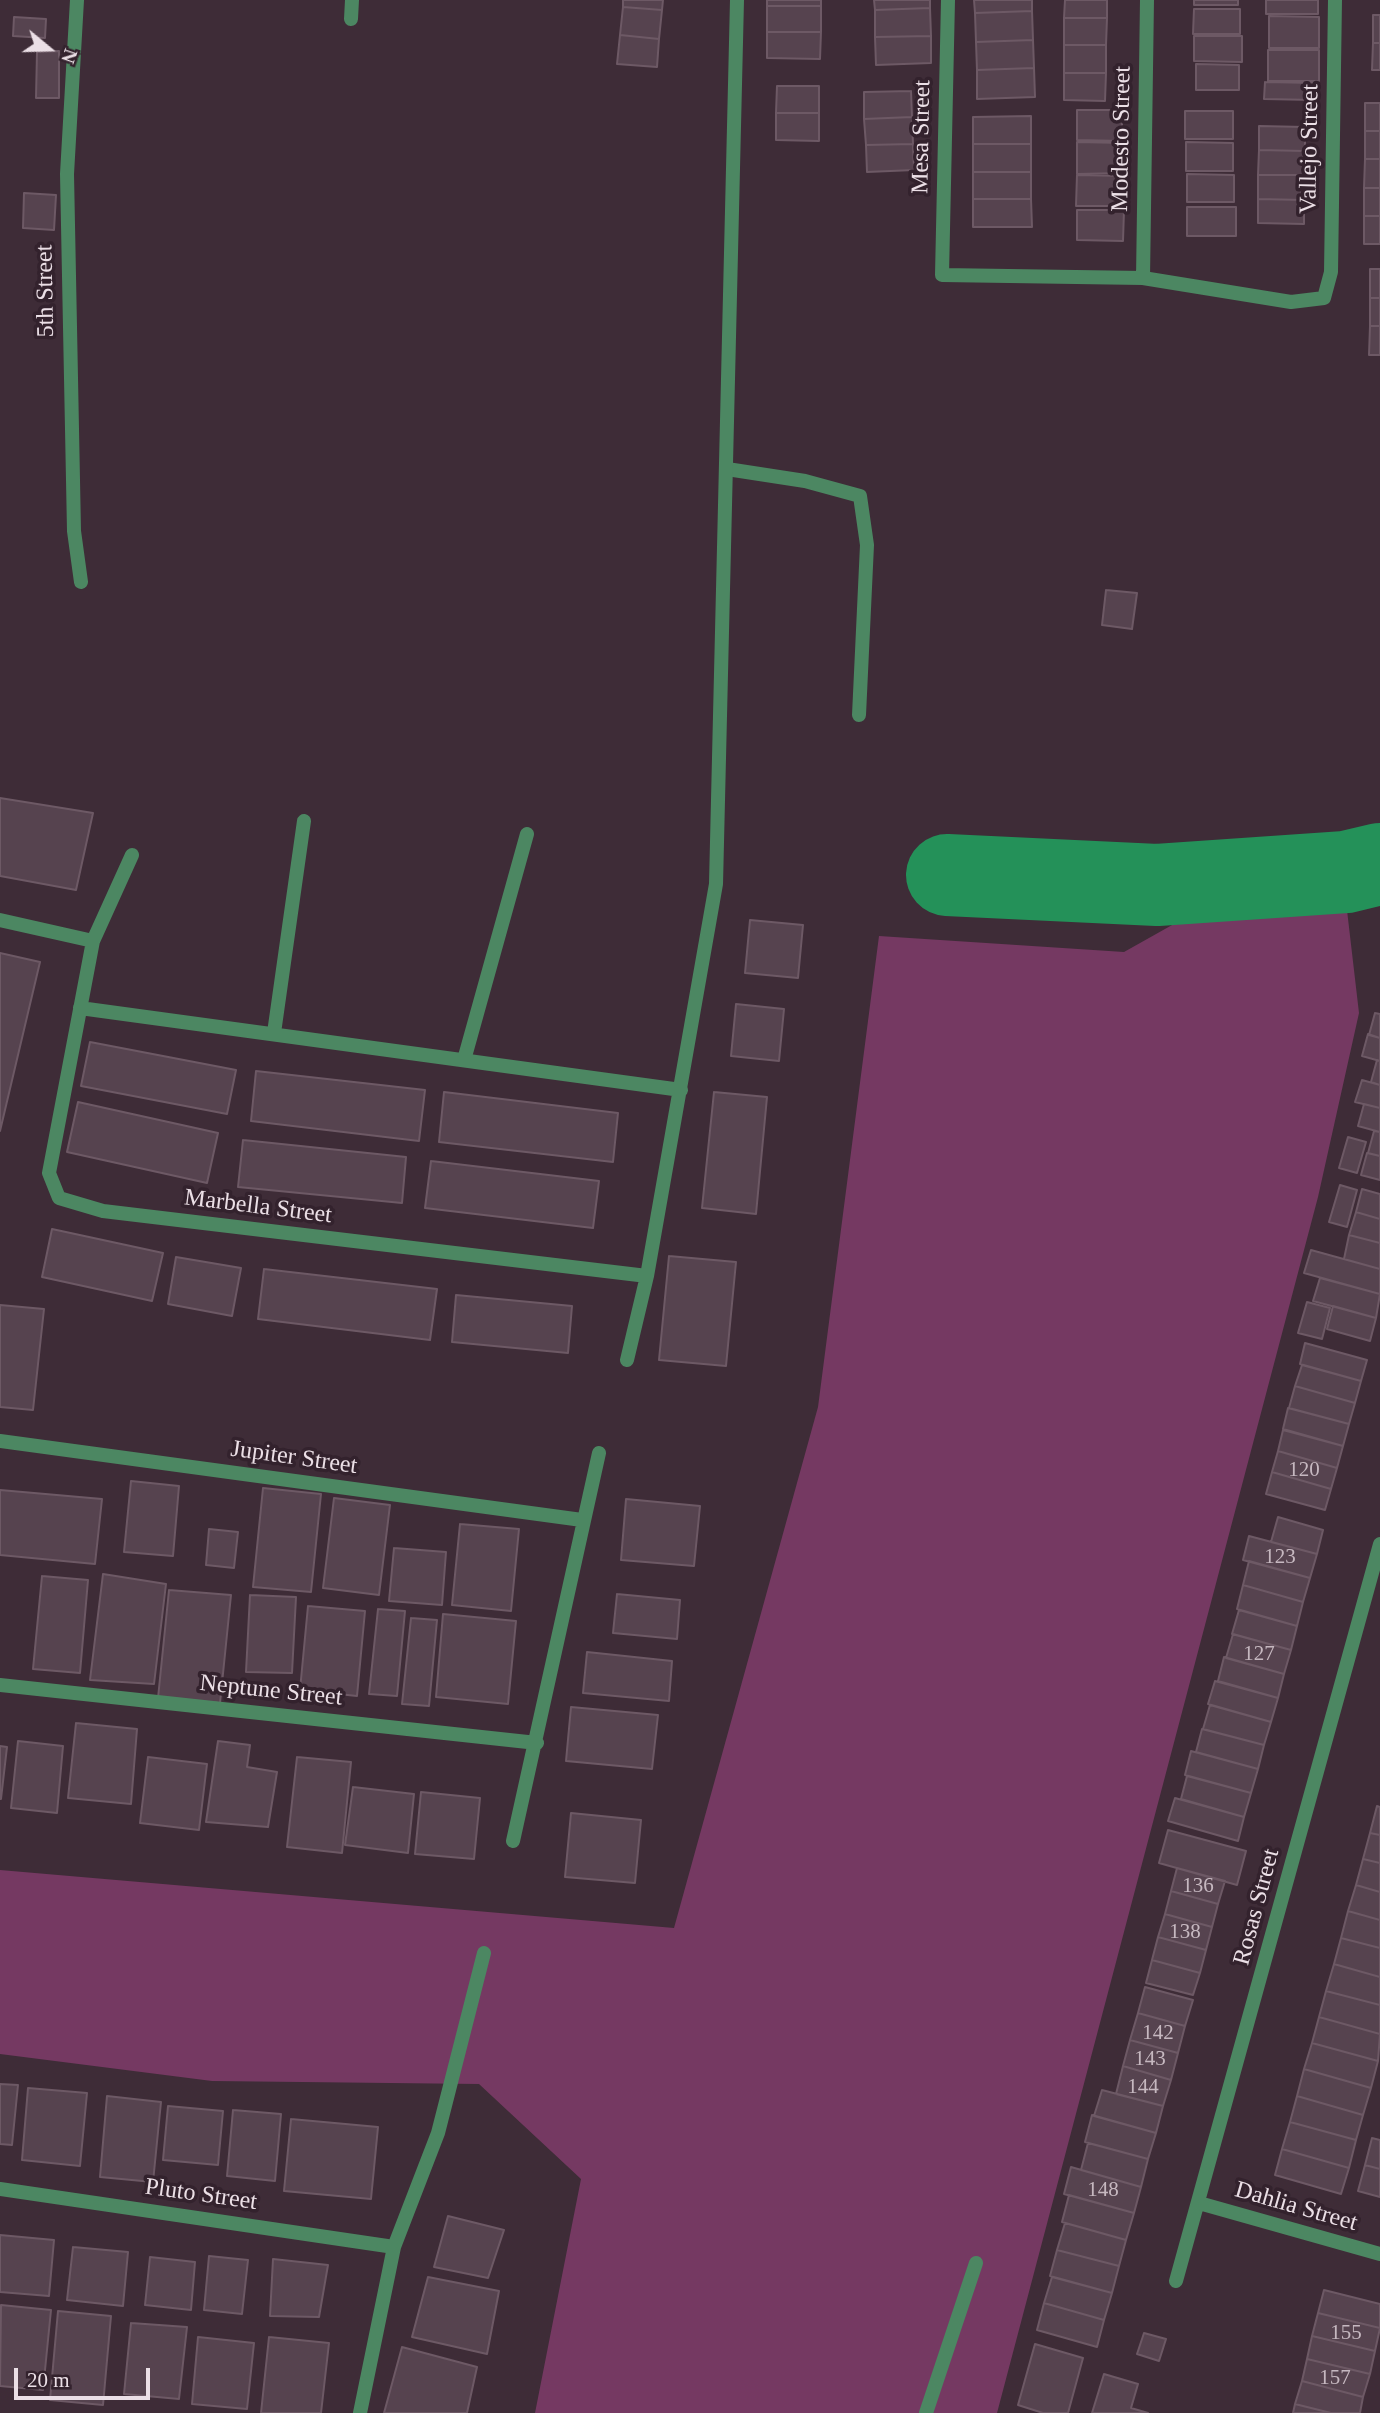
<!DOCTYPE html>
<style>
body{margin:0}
#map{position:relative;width:1380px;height:2413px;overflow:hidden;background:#3e2c37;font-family:"Times New Roman",serif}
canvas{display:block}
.north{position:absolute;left:14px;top:14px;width:70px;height:70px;-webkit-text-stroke:5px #33222d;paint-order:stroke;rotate:109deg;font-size:19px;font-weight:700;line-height:28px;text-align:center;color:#ebdfe6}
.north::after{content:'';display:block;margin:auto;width:24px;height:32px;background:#ebdfe6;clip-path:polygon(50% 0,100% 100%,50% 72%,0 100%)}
.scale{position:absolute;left:14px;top:2368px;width:136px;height:32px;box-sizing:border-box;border:4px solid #ebdfe6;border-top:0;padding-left:9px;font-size:21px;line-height:24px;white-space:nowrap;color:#ebdfe6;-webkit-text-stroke:5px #33222d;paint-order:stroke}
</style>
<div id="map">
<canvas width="1380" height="2413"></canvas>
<div class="north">N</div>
<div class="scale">20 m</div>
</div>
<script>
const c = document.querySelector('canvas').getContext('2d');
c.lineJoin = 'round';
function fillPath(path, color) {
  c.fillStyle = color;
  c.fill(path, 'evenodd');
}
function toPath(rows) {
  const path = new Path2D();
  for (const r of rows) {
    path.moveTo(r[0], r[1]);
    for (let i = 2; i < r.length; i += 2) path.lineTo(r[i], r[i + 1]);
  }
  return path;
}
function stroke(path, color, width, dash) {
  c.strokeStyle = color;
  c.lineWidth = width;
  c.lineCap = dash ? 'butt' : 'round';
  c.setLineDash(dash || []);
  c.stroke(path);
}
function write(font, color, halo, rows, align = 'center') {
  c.font = font + ' "Times New Roman",serif';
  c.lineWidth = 7;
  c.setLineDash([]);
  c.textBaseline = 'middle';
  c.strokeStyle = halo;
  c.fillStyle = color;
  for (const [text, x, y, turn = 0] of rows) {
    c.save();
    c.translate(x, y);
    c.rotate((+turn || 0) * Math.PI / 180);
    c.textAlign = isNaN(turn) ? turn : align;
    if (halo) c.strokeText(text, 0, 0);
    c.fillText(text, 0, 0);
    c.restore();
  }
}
fillPath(toPath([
 [1243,843,1380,843,1380,878,1345,893,1359,1013,1318,1197,997,2413,535,2413,581,2179,479,2084,212,2081,0,2054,0,1870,674,1928,818,1407,879,936,1124,952,1222,897]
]), '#753962');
stroke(toPath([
 [947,875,1157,885,1346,872,1380,864]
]), '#249159', 82);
const building = toPath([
 [623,0,663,0,662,10,623,7,623,0],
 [767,0,821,0,821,6,767,6,767,0],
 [874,0,930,0,930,8,875,10,874,0],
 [974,0,1032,0,1032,11,975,13,974,0],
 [1065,0,1107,0,1107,18,1064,18,1065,0],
 [1194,0,1238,0,1238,5,1194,5,1194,0],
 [1266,0,1318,0,1318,14,1266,14,1266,0],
 [767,6,821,6,821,32,767,32,767,6],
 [623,7,662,10,659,39,620,35,623,7],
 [930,8,931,36,875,37,875,10,930,8],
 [1194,9,1240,9,1240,34,1193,34,1194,9],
 [1032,11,1033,40,976,42,975,13,1032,11],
 [1373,15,1380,15,1380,43,1373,43,1373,15],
 [1269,16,1319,17,1319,48,1269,48,1269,16],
 [14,17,46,19,45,38,13,36,14,17],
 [1064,18,1107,18,1106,45,1064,45,1064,18],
 [767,32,821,32,820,59,767,58,767,32],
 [620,35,659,39,657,67,617,64,620,35],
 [931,36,931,63,876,65,875,37,931,36],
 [1194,36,1242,36,1242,62,1194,61,1194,36],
 [1033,40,1034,68,977,70,976,42,1033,40],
 [1373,43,1380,43,1380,70,1372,70,1373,43],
 [1064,45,1106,45,1106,73,1064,73,1064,45],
 [1268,50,1319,50,1319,81,1268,81,1268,50],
 [59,51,59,98,36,98,37,52,59,51],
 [1196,64,1239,65,1239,90,1196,90,1196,64],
 [1034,68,1035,97,977,99,977,70,1034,68],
 [1064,73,1106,73,1105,101,1064,100,1064,73],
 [1265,82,1316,83,1315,100,1264,99,1265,82],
 [777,86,819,86,819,113,776,113,777,86],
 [911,91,912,117,864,119,864,92,911,91],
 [1365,103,1380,103,1380,131,1365,131,1365,103],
 [1077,110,1122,110,1122,141,1077,140,1077,110],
 [1185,111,1233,111,1233,139,1185,139,1185,111],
 [776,113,819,113,819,141,776,140,776,113],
 [1031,116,1031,144,973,144,973,117,1031,116],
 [912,117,913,144,866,145,864,119,912,117],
 [1259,126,1305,127,1305,151,1259,150,1259,126],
 [1365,131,1380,131,1380,159,1365,159,1365,131],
 [1077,142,1124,143,1124,173,1077,174,1077,142],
 [1186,142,1233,143,1233,171,1186,171,1186,142],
 [913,144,914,170,867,172,866,145,913,144],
 [973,144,1031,144,1031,172,973,172,973,144],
 [1259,150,1305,151,1305,175,1258,175,1259,150],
 [1365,159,1380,159,1380,188,1364,188,1365,159],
 [973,172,1031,172,1031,199,973,199,973,172],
 [1187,174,1234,175,1234,202,1187,202,1187,174],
 [1077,175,1124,176,1124,206,1076,206,1077,175],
 [1258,175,1305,175,1304,200,1258,199,1258,175],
 [1364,188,1380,188,1380,216,1364,216,1364,188],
 [24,193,56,195,54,230,23,228,24,193],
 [973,199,1031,199,1032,227,973,227,973,199],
 [1258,199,1304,200,1304,224,1258,223,1258,199],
 [1187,207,1236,207,1236,236,1187,236,1187,207],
 [1077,210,1124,210,1123,241,1077,240,1077,210],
 [1364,216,1380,216,1380,244,1364,244,1364,216],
 [1370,269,1380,269,1380,298,1370,298,1370,269],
 [1370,298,1380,298,1380,326,1370,326,1370,298],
 [1370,326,1380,326,1380,355,1369,355,1370,326],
 [1106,590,1137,593,1132,629,1102,625,1106,590],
 [0,798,93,813,76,890,0,876,0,798],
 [750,920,803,925,798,978,745,973,750,920],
 [0,953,40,962,0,1131,0,953],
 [736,1004,784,1009,779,1061,731,1056,736,1004],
 [1375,1013,1380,1014,1380,1038,1369,1035,1375,1013],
 [1368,1034,1380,1038,1380,1061,1362,1056,1368,1034],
 [90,1042,236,1070,227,1114,81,1086,90,1042],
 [1377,1060,1380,1061,1380,1085,1371,1082,1377,1060],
 [256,1071,425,1090,419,1141,251,1121,256,1071],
 [1362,1080,1380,1085,1380,1108,1355,1102,1362,1080],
 [444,1092,618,1113,613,1162,439,1142,444,1092],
 [714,1092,767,1097,756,1214,702,1208,714,1092],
 [78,1102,218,1133,207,1183,67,1152,78,1102],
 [1364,1104,1380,1108,1380,1132,1358,1126,1364,1104],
 [1374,1131,1380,1132,1380,1156,1368,1153,1374,1131],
 [1348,1137,1366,1142,1357,1173,1339,1168,1348,1137],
 [243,1140,406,1157,402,1203,238,1187,243,1140],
 [1367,1153,1380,1156,1380,1180,1361,1175,1367,1153],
 [431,1161,599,1181,593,1228,425,1208,431,1161],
 [1340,1185,1357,1190,1347,1227,1329,1222,1340,1185],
 [1362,1189,1380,1194,1380,1219,1356,1212,1362,1189],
 [1356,1212,1380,1219,1380,1243,1349,1235,1356,1212],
 [52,1229,163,1253,152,1301,42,1277,52,1229],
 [1349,1235,1380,1243,1380,1269,1344,1259,1349,1235],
 [1311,1250,1380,1269,1380,1294,1304,1273,1311,1250],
 [669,1256,736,1262,726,1366,659,1360,669,1256],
 [176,1257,241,1268,232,1316,168,1304,176,1257],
 [264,1269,437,1289,430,1340,258,1319,264,1269],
 [1320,1278,1380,1294,1376,1318,1313,1301,1320,1278],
 [456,1295,572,1306,568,1353,452,1342,456,1295],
 [1307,1302,1330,1308,1322,1339,1298,1333,1307,1302],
 [0,1305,44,1309,33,1410,0,1407,0,1305],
 [1333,1306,1376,1318,1370,1341,1327,1329,1333,1306],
 [1305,1343,1367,1360,1361,1381,1300,1364,1305,1343],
 [1302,1365,1361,1381,1355,1403,1295,1386,1302,1365],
 [1295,1386,1355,1403,1349,1424,1289,1408,1295,1386],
 [1288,1408,1349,1424,1343,1446,1283,1429,1288,1408],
 [1283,1430,1343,1446,1337,1468,1278,1451,1283,1430],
 [1278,1451,1337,1468,1331,1489,1272,1472,1278,1451],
 [1272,1472,1331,1489,1325,1510,1266,1494,1272,1472],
 [131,1481,179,1486,173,1556,124,1552,131,1481],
 [263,1488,321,1494,311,1592,253,1587,263,1488],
 [0,1490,102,1499,95,1564,0,1555,0,1490],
 [334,1498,390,1505,379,1595,323,1588,334,1498],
 [626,1499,700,1506,694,1566,621,1560,626,1499],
 [1278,1517,1323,1530,1317,1554,1271,1542,1278,1517],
 [460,1524,519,1529,511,1611,452,1605,460,1524],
 [209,1529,238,1532,234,1568,206,1565,209,1529],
 [1249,1536,1317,1554,1310,1578,1243,1560,1249,1536],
 [394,1548,446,1552,442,1605,389,1601,394,1548],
 [1249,1561,1310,1578,1303,1602,1243,1585,1249,1561],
 [103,1574,166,1584,154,1684,90,1680,103,1574],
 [42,1576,88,1580,80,1673,33,1669,42,1576],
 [1243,1585,1303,1602,1297,1626,1237,1609,1243,1585],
 [169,1590,231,1595,220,1703,158,1698,169,1590],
 [617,1594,680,1600,677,1639,613,1633,617,1594],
 [250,1595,296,1597,292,1673,246,1672,250,1595],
 [308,1606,365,1611,357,1696,300,1690,308,1606],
 [378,1609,405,1611,397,1696,369,1694,378,1609],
 [1239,1610,1297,1626,1291,1650,1232,1634,1239,1610],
 [443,1614,516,1621,508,1704,436,1697,443,1614],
 [411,1618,437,1620,429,1706,402,1704,411,1618],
 [1233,1634,1291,1650,1284,1674,1226,1658,1233,1634],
 [587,1652,672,1661,669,1701,583,1693,587,1652],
 [1224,1657,1284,1674,1278,1698,1218,1681,1224,1657],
 [1215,1681,1278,1698,1271,1722,1208,1704,1215,1681],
 [1210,1705,1271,1722,1264,1745,1203,1729,1210,1705],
 [571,1707,658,1715,652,1769,566,1761,571,1707],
 [76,1723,137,1729,131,1804,68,1798,76,1723],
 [1202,1729,1264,1745,1258,1769,1196,1752,1202,1729],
 [18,1741,63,1746,57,1813,11,1808,18,1741],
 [218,1741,250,1745,247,1767,277,1772,268,1827,206,1822,218,1741],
 [0,1746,7,1747,1,1799,0,1799,0,1746],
 [1191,1751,1258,1769,1251,1793,1185,1775,1191,1751],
 [148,1757,207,1764,199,1830,140,1823,148,1757],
 [297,1757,351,1762,342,1853,287,1847,297,1757],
 [1187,1776,1251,1793,1244,1817,1181,1799,1187,1776],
 [353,1787,414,1794,408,1853,345,1845,353,1787],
 [421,1792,480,1798,474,1859,415,1854,421,1792],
 [1175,1798,1244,1817,1238,1841,1168,1821,1175,1798],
 [1377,1806,1380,1807,1380,1835,1370,1833,1377,1806],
 [571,1813,641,1820,635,1883,565,1877,571,1813],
 [1168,1830,1246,1851,1237,1885,1159,1863,1168,1830],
 [1370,1833,1380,1835,1380,1863,1363,1859,1370,1833],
 [1363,1859,1380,1863,1380,1892,1356,1885,1363,1859],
 [1177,1868,1225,1881,1218,1904,1171,1891,1177,1868],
 [1356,1885,1380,1892,1380,1920,1348,1911,1356,1885],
 [1171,1891,1218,1904,1212,1927,1165,1914,1171,1891],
 [1348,1911,1380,1920,1380,1948,1341,1938,1348,1911],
 [1165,1914,1212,1927,1206,1950,1158,1937,1165,1914],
 [1158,1937,1206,1950,1200,1973,1152,1960,1158,1937],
 [1341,1938,1380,1948,1380,1977,1334,1964,1341,1938],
 [1152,1960,1200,1973,1193,1995,1146,1983,1152,1960],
 [1334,1964,1380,1977,1380,2005,1326,1991,1334,1964],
 [1145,1987,1193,2000,1185,2026,1138,2013,1145,1987],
 [1326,1991,1380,2005,1380,2034,1319,2017,1326,1991],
 [1138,2013,1185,2026,1178,2053,1130,2040,1138,2013],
 [1319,2017,1380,2034,1378,2061,1312,2043,1319,2017],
 [1130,2040,1178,2053,1171,2080,1123,2066,1130,2040],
 [1312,2043,1378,2061,1371,2088,1304,2069,1312,2043],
 [1123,2066,1171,2080,1163,2106,1116,2094,1123,2066],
 [1304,2069,1371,2088,1363,2115,1297,2096,1304,2069],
 [0,2084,18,2085,12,2145,0,2144,0,2084],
 [28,2088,87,2093,80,2166,22,2160,28,2088],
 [1102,2090,1163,2106,1156,2133,1094,2116,1102,2090],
 [107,2096,161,2102,153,2182,100,2177,107,2096],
 [1297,2096,1363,2115,1356,2140,1290,2122,1297,2096],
 [168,2106,223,2111,218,2165,163,2160,168,2106],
 [233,2110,281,2114,275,2181,227,2176,233,2110],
 [1092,2115,1156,2133,1148,2159,1085,2142,1092,2115],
 [291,2119,378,2127,371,2199,284,2191,291,2119],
 [1290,2122,1356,2140,1349,2168,1282,2149,1290,2122],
 [1372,2138,1380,2140,1380,2169,1365,2165,1372,2138],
 [1088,2143,1148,2159,1141,2187,1081,2170,1088,2143],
 [1282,2149,1349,2168,1341,2194,1275,2175,1282,2149],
 [1365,2165,1380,2169,1380,2197,1358,2191,1365,2165],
 [1071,2167,1141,2187,1134,2213,1064,2194,1071,2167],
 [1069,2195,1134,2213,1126,2240,1062,2222,1069,2195],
 [448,2216,504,2230,488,2278,434,2267,448,2216],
 [1065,2223,1126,2240,1119,2266,1057,2250,1065,2223],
 [0,2235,54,2240,49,2296,0,2292,0,2235],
 [73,2247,128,2252,123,2306,67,2300,73,2247],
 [1057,2250,1119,2266,1112,2293,1050,2276,1057,2250],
 [209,2256,248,2260,242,2314,204,2310,209,2256],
 [150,2257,195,2262,191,2310,145,2305,150,2257],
 [273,2259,328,2265,319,2317,270,2316,273,2259],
 [428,2277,499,2291,487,2354,412,2337,428,2277],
 [1052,2277,1112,2293,1104,2320,1044,2303,1052,2277],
 [1324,2290,1380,2304,1380,2328,1318,2313,1324,2290],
 [1044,2303,1104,2320,1097,2347,1037,2330,1044,2303],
 [1,2305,51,2310,43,2390,0,2386,1,2305],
 [58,2311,111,2316,103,2405,50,2400,58,2311],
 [1318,2313,1380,2328,1375,2351,1312,2336,1318,2313],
 [131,2323,187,2327,179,2399,124,2394,131,2323],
 [1144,2333,1166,2339,1159,2361,1137,2354,1144,2333],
 [1312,2336,1375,2351,1370,2374,1307,2359,1312,2336],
 [198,2337,254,2343,247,2409,192,2404,198,2337],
 [269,2337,329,2343,321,2413,261,2413,269,2337],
 [1035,2344,1083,2358,1068,2413,1043,2413,1018,2405,1035,2344],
 [402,2347,477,2367,467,2413,384,2413,402,2347],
 [1307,2359,1370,2374,1363,2397,1302,2381,1307,2359],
 [1104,2374,1138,2384,1131,2408,1148,2413,1092,2413,1104,2374],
 [1302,2381,1363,2397,1360,2413,1331,2413,1295,2404,1302,2381],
 [1295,2404,1331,2413,1293,2413,1295,2404]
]);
fillPath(building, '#56434f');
stroke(building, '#6d5965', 2);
stroke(toPath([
 [727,469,805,481,860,496,867,545,859,715],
 [926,2413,976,2263]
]), '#4c8762', 14);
stroke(toPath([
 [77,0,67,174,74,531,81,582],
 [948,0,942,275,1143,278,1291,302,1324,298,1331,272,1335,0],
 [351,19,352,0],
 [1143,278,1147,0],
 [132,855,93,941,49,1173,59,1198,103,1211,647,1276],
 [0,920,93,941],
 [80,1008,681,1090],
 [274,1033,304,821],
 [464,1060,527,834],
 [627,1360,647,1276,716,884,737,0],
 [0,1441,582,1520],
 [0,1685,537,1743],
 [513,1841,599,1453],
 [0,2189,394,2247],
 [1199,2203,1380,2254],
 [1176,2281,1380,1544],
 [360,2413,394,2247,438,2133,484,1953]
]), '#4c8762', 14);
write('21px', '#c6b8c0', null, [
 ["120",1304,1470],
 ["123",1280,1557],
 ["127",1259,1654],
 ["136",1198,1886],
 ["138",1185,1932],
 ["142",1158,2033],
 ["143",1150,2059],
 ["144",1143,2087],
 ["148",1103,2190],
 ["155",1346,2333],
 ["157",1335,2378]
]);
write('24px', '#ebdfe6', '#33222d', [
 ["Mesa Street",922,137,-89],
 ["Modesto Street",1122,139,-89],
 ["Vallejo Street",1310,149,-89],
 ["5th Street",46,291,-91],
 ["Marbella Street",258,1207,7],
 ["Jupiter Street",294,1458,8],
 ["Neptune Street",271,1691,6],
 ["Rosas Street",1257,1907,-75],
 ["Pluto Street",201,2195,8],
 ["Dahlia Street",1296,2207,16]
]);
</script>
